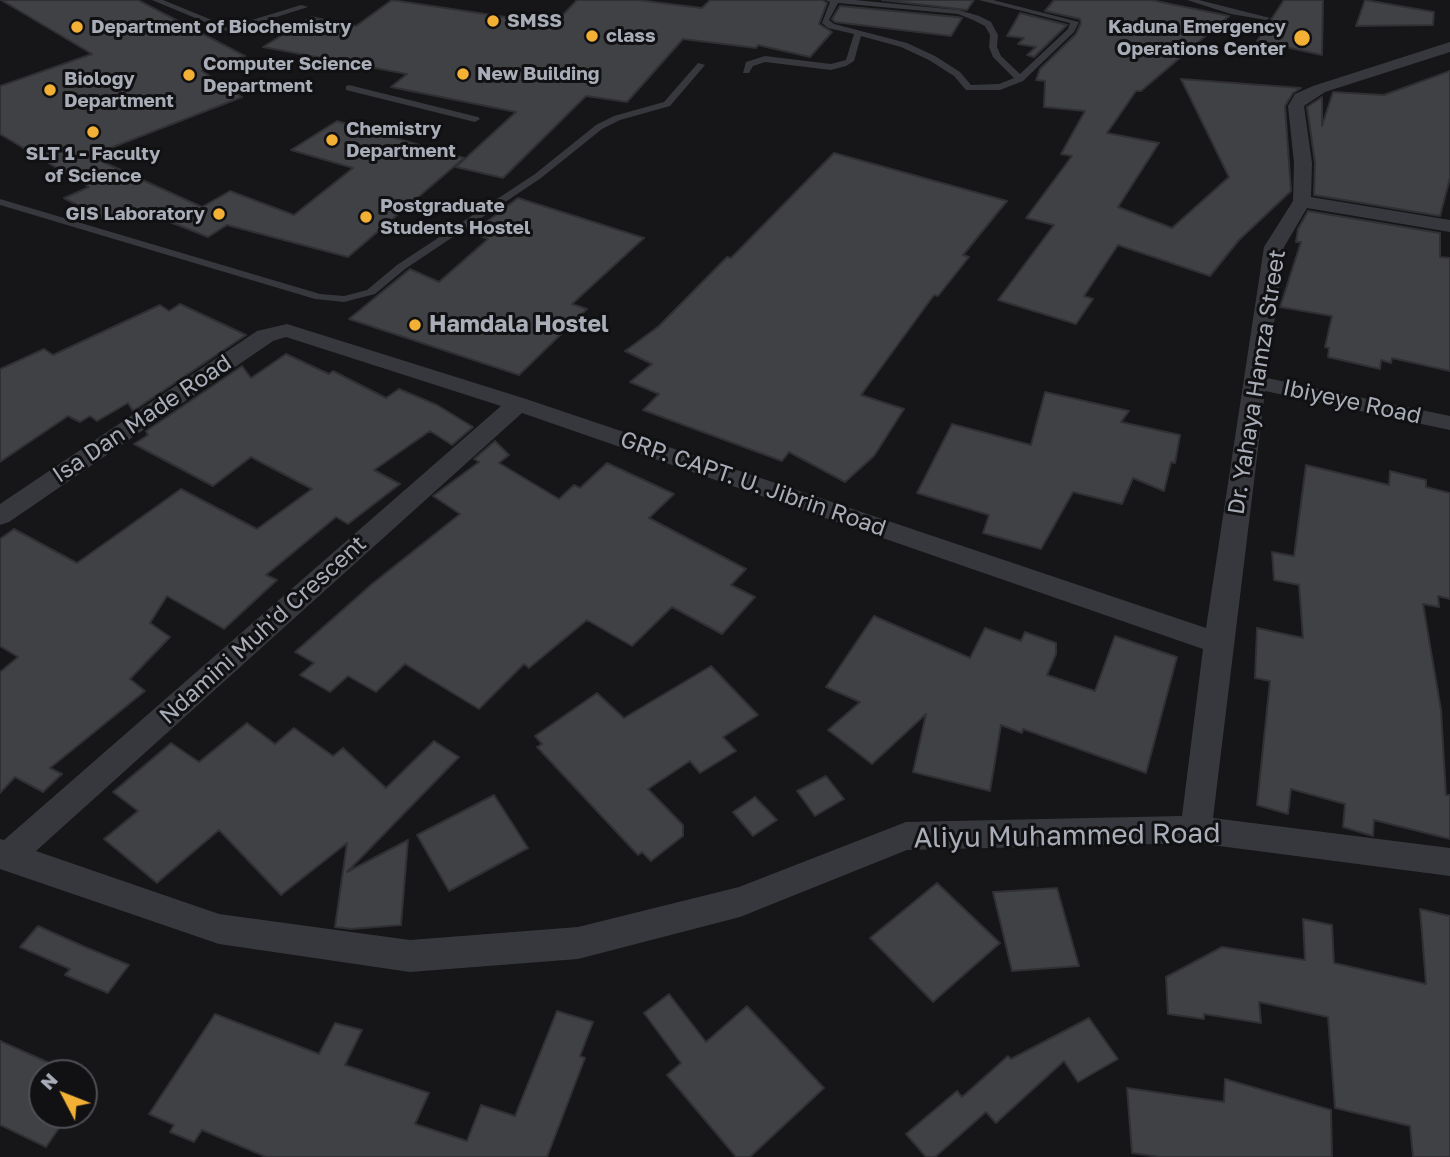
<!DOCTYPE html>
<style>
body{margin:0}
#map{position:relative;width:1450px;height:1157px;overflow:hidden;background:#161618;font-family:"Golos Text",sans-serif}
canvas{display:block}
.north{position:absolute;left:28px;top:1059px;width:70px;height:70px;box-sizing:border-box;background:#111113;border:2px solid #4d4f55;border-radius:50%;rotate:312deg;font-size:19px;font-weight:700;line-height:28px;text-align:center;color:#a8adb8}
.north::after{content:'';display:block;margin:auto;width:24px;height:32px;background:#f2b134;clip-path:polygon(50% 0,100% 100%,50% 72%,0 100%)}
</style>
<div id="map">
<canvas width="1450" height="1157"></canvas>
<div class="north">N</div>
</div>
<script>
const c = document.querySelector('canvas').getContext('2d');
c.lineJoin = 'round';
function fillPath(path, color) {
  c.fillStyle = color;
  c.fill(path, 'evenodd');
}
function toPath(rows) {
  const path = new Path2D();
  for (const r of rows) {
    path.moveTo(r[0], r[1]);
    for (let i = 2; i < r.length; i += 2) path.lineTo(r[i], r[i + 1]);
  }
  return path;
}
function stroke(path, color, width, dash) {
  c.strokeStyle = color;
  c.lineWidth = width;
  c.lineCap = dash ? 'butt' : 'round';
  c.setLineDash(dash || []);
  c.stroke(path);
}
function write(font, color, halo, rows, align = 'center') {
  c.font = font + ' "Golos Text",sans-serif';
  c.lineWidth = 6;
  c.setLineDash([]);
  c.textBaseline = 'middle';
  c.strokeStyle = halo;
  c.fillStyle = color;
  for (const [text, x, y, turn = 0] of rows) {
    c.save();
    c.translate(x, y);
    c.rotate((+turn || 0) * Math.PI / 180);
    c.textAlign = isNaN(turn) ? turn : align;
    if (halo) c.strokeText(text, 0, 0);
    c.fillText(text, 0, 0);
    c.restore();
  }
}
const building = toPath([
 [1,0,138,0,245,56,202,71,242,97,90,156,202,207,230,191,294,215,353,168,291,150,337,121,464,158,348,257,227,225,208,237,132,207,108,219,100,217,64,198,89,187,0,134,0,86,92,54,1,0],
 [392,0,532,21,539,15,559,19,577,0,638,0,702,8,710,0,822,0,827,3,819,24,832,32,810,57,758,45,756,48,683,39,627,102,586,96,503,178,456,167,516,112,391,87,407,74,263,47,311,17,356,26,392,0],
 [882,0,974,0,967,10,882,0],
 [1054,0,1151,0,1229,16,1141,91,1136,91,1107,133,1159,143,1118,207,1172,228,1229,177,1181,79,1301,88,1293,93,1285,106,1291,191,1239,240,1210,276,1118,245,1084,296,1093,299,1076,324,998,300,1054,225,1026,218,1072,156,1061,154,1085,111,1044,107,1045,81,1036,80,1040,69,1076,34,1081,23,1080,19,1045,11,1054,0],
 [1284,0,1323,0,1322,55,1257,41,1284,0],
 [1365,0,1434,12,1433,25,1356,26,1365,0],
 [840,6,957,17,962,18,951,36,835,22,832,19,840,6],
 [1020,13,1067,25,1034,57,1027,55,1036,47,1018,44,1024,38,1007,36,1020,13],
 [1450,71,1450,178,1440,216,1314,195,1315,163,1307,107,1322,97,1322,126,1333,92,1384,95,1450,71],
 [834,153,1007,201,963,255,969,257,938,296,934,295,861,395,904,409,874,456,845,482,789,452,782,461,643,410,659,394,630,382,652,364,625,351,659,326,727,257,731,258,834,153],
 [518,198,644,238,572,304,587,309,519,375,349,319,410,269,439,282,488,239,472,233,518,198],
 [1308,211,1440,233,1440,257,1450,258,1450,371,1392,358,1391,363,1381,360,1380,369,1328,357,1329,348,1325,347,1332,316,1280,307,1301,242,1296,242,1298,229,1308,211],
 [180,304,246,335,133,411,128,403,97,421,90,416,80,422,68,416,0,462,0,369,44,349,53,355,160,305,169,311,180,304],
 [286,354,329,374,333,371,386,398,399,389,437,405,473,427,452,445,430,431,374,470,400,484,348,524,336,517,266,575,277,580,224,629,167,596,150,623,170,637,130,679,145,691,50,768,62,774,43,792,15,777,0,793,0,672,18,657,0,646,0,539,14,529,77,563,181,489,257,529,312,489,251,457,213,486,134,444,148,435,146,431,242,366,251,378,286,354],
 [1045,392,1129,411,1121,422,1180,435,1175,463,1171,462,1164,491,1133,478,1122,504,1073,492,1041,549,983,533,989,515,917,493,952,424,1031,445,1045,392],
 [495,441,509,455,499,463,559,499,574,485,580,488,607,463,674,494,649,518,746,569,731,585,755,597,722,634,672,607,632,646,587,620,529,668,524,664,479,709,405,664,376,692,348,676,330,692,300,675,314,663,295,652,372,584,460,514,433,496,479,462,474,459,495,441],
 [1306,465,1389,485,1390,471,1426,480,1426,487,1450,493,1450,599,1438,596,1439,607,1423,604,1441,710,1446,795,1450,795,1450,839,1374,820,1373,836,1343,827,1345,804,1291,789,1288,814,1257,805,1270,681,1255,678,1257,628,1303,638,1299,585,1274,580,1272,552,1294,556,1306,465],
 [874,616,970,658,985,628,1021,641,1025,632,1056,643,1056,654,1047,675,1095,691,1115,636,1177,657,1146,773,1023,729,1022,733,1001,725,990,791,913,772,926,714,872,764,828,730,860,702,826,687,874,616],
 [711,666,758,715,723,737,736,751,700,773,690,761,648,789,683,825,683,836,651,861,642,852,638,855,537,747,542,744,535,736,597,693,624,718,711,666],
 [247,723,275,744,294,728,333,756,343,748,386,788,434,741,459,757,347,872,408,840,401,925,351,929,335,927,347,843,281,895,219,830,157,883,104,839,138,811,113,792,171,743,199,762,247,723],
 [826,776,844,799,815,816,797,791,826,776],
 [494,795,528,848,449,891,417,835,494,795],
 [755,797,777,820,753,836,733,812,755,797],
 [937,883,1000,943,933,1002,870,938,937,883],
 [1057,888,1079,966,1012,971,993,892,1057,888],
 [1420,909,1450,916,1450,1157,1413,1157,1410,1126,1335,1108,1328,1017,1259,1002,1261,1023,1204,1014,1204,1019,1168,1014,1166,977,1222,947,1305,960,1303,919,1332,925,1334,963,1426,984,1420,909],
 [38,926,85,947,129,965,108,993,65,975,70,969,20,947,38,926],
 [669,994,706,1042,747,1006,824,1088,750,1157,736,1157,667,1075,681,1063,644,1013,669,994],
 [557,1011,593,1022,580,1056,585,1058,547,1157,266,1157,202,1130,194,1142,170,1132,174,1125,149,1114,215,1014,319,1054,335,1023,362,1030,345,1065,429,1093,415,1124,467,1141,481,1105,515,1116,557,1011],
 [1089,1018,1118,1059,1078,1082,1064,1061,996,1123,986,1112,935,1157,926,1157,906,1134,957,1091,962,1097,1008,1056,1011,1059,1089,1018],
 [0,1041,72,1073,42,1073,42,1115,68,1115,46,1147,0,1125,0,1041],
 [1225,1079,1331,1110,1332,1157,1159,1157,1132,1153,1127,1088,1224,1102,1225,1079]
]);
fillPath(building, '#404145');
stroke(building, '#303034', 2);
fillPath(toPath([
 [152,0,163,0,229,27,301,5,308,7,229,32,152,0],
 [825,0,855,0,959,10,979,16,991,22,998,35,997,47,1001,56,1020,74,1068,29,1070,23,979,0,993,0,1079,22,1074,32,1023,81,1000,90,966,90,954,76,929,60,901,47,861,36,854,61,846,66,831,70,765,62,753,66,749,73,743,73,746,62,765,56,831,64,846,60,854,34,828,28,822,23,830,2,825,0],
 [838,3,958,14,973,20,985,26,990,35,989,47,993,57,1014,78,999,84,971,85,960,72,935,56,907,43,834,24,829,20,838,3],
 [1187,0,1199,0,1270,18,1266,20,1231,14,1187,0],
 [698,63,705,65,670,106,620,120,602,129,541,178,405,269,375,294,344,302,315,299,0,205,0,199,320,294,344,296,367,290,397,265,535,174,596,125,614,116,664,102,698,63],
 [349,85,478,117,480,119,475,122,346,90,346,86,349,85]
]), '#37383d');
fillPath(toPath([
 [1450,42,1450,52,1325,92,1304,106,1312,163,1311,197,1450,220,1450,232,1307,208,1284,247,1267,378,1450,416,1450,430,1265,391,1213,818,1450,848,1450,876,1196,843,907,850,740,917,578,959,410,972,219,944,0,869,0,839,4,840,501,406,286,337,273,341,9,522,0,525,0,504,257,331,287,324,526,399,1206,628,1264,247,1293,201,1294,163,1288,106,1295,94,1313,86,1450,42],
 [522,413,1203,649,1182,816,906,822,739,887,578,927,410,940,219,914,36,851,522,413]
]), '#37383d');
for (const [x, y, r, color] of [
 [493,21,7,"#f2b134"],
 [77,27,7,"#f2b134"],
 [592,36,7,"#f2b134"],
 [1302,38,9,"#f2b134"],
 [463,74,7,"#f2b134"],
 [189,75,7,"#f2b134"],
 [50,90,7,"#f2b134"],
 [93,132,7,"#f2b134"],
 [332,140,7,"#f2b134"],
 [219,214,7,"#f2b134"],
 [366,217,7,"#f2b134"],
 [415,325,7,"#f2b134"]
]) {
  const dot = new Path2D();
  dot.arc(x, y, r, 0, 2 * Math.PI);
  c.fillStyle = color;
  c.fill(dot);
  stroke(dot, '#111113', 2.5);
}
write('bold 19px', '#a8adb8', '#111113', [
 ["SMSS",507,21],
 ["Department of Biochemistry",91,27],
 ["Kaduna Emergency",1286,27,"right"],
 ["Operations Center",1286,49,"right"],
 ["class",606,36],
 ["Computer Science",203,64],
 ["Department",203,86],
 ["New Building",477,74],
 ["Biology",64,79],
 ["Department",64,101],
 ["Chemistry",346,129],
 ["Department",346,151],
 ["SLT 1 - Faculty",93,154,"center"],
 ["of Science",93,176,"center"],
 ["Postgraduate",380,206],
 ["Students Hostel",380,228],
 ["GIS Laboratory",205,214,"right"]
], 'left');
write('bold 23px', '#a8adb8', '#111113', [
 ["Hamdala Hostel",429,325]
], 'left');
write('23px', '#a8adb8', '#111113', [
 ["Dr. Yahaya Hamza Street",1257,382,-81],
 ["Ibiyeye Road",1352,402,12],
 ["Isa Dan Made Road",142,419,-34],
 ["GRP. CAPT. U. Jibrin Road",753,484,19],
 ["Ndamini Muh'd Crescent",263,630,-42]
]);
write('28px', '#a8adb8', '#111113', [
 ["Aliyu Muhammed Road",1067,836,-1]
]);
</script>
